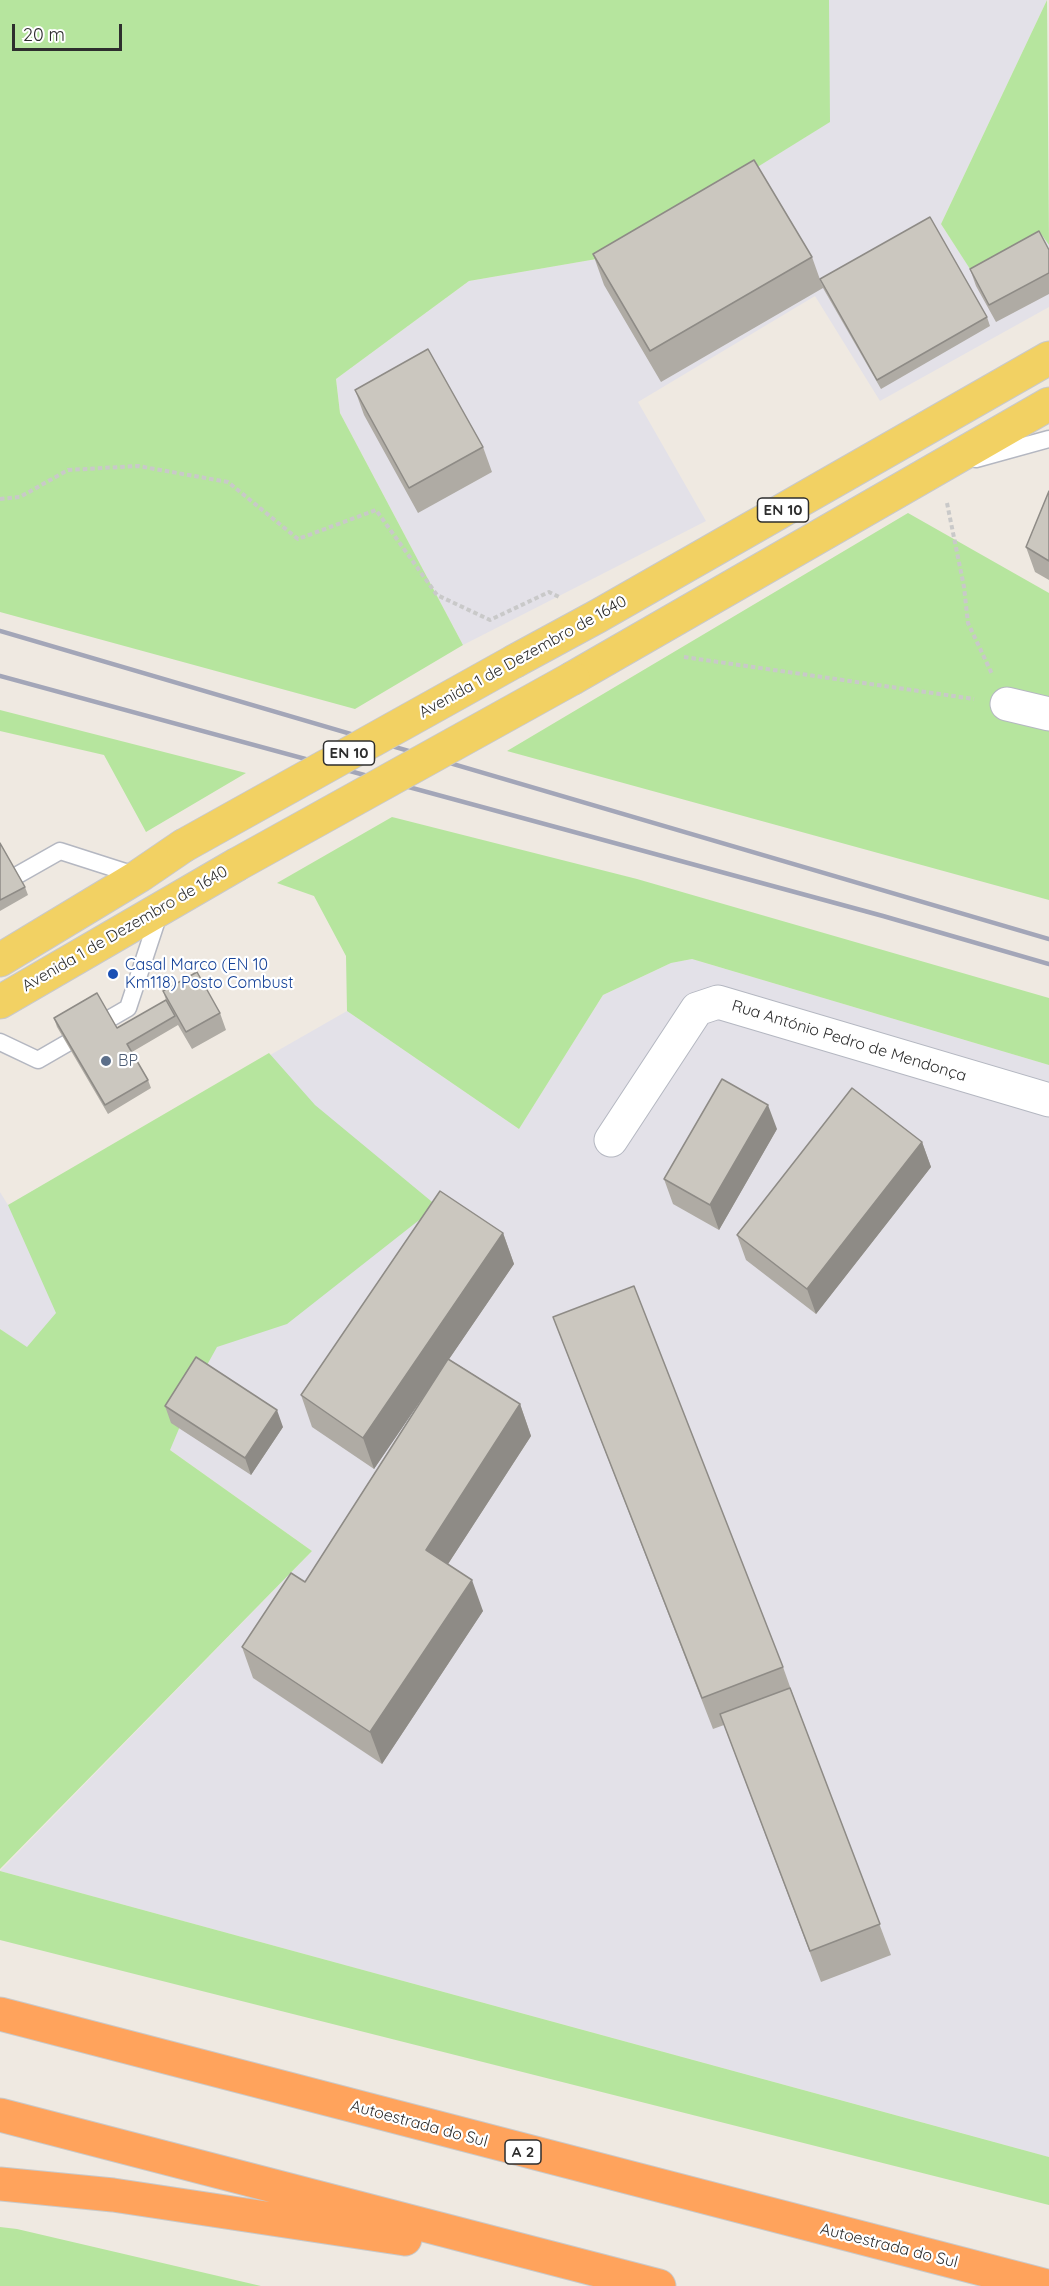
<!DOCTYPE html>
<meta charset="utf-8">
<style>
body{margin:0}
#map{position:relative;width:1049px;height:2286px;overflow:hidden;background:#efe9e1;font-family:Quicksand,sans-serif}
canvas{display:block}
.scale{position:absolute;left:12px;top:24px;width:110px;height:27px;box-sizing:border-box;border:3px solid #2e2e2e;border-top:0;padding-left:8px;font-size:18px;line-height:21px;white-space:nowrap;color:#2e2e2e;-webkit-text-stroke:4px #fff;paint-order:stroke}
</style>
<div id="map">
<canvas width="1049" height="2286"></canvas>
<div class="scale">20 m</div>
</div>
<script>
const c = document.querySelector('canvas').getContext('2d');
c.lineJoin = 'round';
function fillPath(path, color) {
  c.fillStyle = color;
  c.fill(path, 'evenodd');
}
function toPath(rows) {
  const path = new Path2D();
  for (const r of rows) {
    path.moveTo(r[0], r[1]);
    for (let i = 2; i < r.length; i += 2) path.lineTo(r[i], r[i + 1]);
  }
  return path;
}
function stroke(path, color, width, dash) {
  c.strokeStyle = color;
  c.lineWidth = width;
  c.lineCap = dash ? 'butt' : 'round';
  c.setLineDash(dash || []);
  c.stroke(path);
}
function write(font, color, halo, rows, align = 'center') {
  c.font = font + ' Quicksand,sans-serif';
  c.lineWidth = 4.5;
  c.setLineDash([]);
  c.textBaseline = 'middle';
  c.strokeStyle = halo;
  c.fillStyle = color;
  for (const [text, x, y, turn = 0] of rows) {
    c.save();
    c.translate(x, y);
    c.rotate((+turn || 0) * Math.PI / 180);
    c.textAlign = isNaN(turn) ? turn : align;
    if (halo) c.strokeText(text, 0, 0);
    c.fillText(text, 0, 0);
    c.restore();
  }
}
fillPath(toPath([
 [829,0,1047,0,941,224,970,268,1040,231,1049,245,1049,307,880,401,815,296,638,402,706,521,463,645,340,413,336,379,469,281,614,256,829,122],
 [692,959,1049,1065,1049,2157,0,1871,312,1551,0,1329,0,1192,8,1205,347,1011,519,1129,603,995,671,963]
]), '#e3e1e8');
fillPath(toPath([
 [0,0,829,0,830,122,614,256,469,281,336,379,340,413,463,645,355,709,0,612],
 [1047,0,1049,245,1039,231,970,269,941,224],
 [908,513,1049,593,1049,900,507,751],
 [0,710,246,773,146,832,104,755,0,731],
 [392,817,637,879,1049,998,1049,1065,692,959,671,963,603,995,519,1129,347,1011,346,956,314,896,277,883],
 [269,1053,315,1105,437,1206,287,1324,217,1347,202,1374,170,1450,312,1551,0,1869,0,1329,27,1347,56,1313,8,1205],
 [0,1871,1049,2157,1049,2205,0,1940],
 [0,2227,17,2229,261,2286,0,2286]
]), '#b6e59e');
const service = toPath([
 [976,459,1049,439],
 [0,885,60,851,138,876],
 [0,1042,38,1060,128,1008,160,911]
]);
const minor = toPath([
 [1007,704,1049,714],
 [611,1140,697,1009,718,1002,1049,1100]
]);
const primary = toPath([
 [515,661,598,616,1049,358],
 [573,678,1049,404],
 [0,960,139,876,183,846],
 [0,1002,236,865]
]);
const motorway = toPath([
 [0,2014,1047,2286],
 [0,2115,659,2286],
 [0,2184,113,2195,405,2239]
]);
stroke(service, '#b4b7c1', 19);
stroke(minor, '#b4b7c1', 35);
stroke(primary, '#c9c9c9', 35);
stroke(motorway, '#c9c9c9', 35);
stroke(toPath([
 [0,499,20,497,68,470,138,466,228,482,298,539,376,510,437,595,490,620,549,592,559,597],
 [947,503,964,587,968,623,992,674],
 [684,657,974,699]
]), '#c9c9c9', 4, [4.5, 3]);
stroke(service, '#fff', 16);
stroke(minor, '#fff', 33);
stroke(primary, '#f2d163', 33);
stroke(motorway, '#ffa35c', 33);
stroke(toPath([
 [0,631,1049,939],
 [0,676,883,916,1049,964]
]), '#a3a6b8', 4.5);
const primaryBridge = toPath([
 [183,846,515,661],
 [236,865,573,678]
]);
stroke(primaryBridge, '#c9c9c9', 35, []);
stroke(primaryBridge, '#f2d163', 33);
fillPath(toPath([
 [1049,250,1049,294,996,322,976,286,970,269],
 [593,254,812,257,823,288,661,382,604,285],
 [820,279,987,317,990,326,881,389,823,288],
 [355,390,483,447,492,472,418,513,364,415],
 [1049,491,1049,580,1035,572,1026,547],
 [0,843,25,887,28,895,0,911],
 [163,991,220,1013,226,1030,192,1049,178,1025,132,1052,148,1080,151,1088,108,1114,57,1027,54,1018,117,1028,166,1000],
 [777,1129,719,1230,673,1204,664,1179],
 [922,1142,931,1167,816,1314,746,1260,737,1235],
 [503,1233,514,1264,449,1359,520,1404,531,1436,448,1564,483,1611,382,1764,253,1678,242,1647,305,1582,431,1385,374,1469,312,1427,301,1395],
 [553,1317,783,1667,794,1698,891,1955,821,1982,724,1725,713,1729],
 [165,1406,283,1427,251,1475,171,1423]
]), '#afaba4');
fillPath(toPath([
 [768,1105,777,1129,719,1230,710,1205],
 [922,1142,931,1167,816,1314,807,1289],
 [503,1233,514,1264,374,1469,363,1438],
 [520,1404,531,1436,437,1581,426,1550],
 [277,1410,283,1427,251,1475,245,1458],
 [472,1580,483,1611,382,1764,370,1732]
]), '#8e8b86');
const building = toPath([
 [754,160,812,257,650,351,593,254,754,160],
 [930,217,987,317,877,380,820,279,930,217],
 [1039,231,1049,250,1049,273,989,305,970,269,1039,231],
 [428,349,483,447,409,488,355,390,428,349],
 [1049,491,1049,561,1026,547,1049,491],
 [0,843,25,887,0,900,0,843],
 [197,972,220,1013,186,1032,163,991,197,972],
 [97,993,117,1028,166,1000,175,1016,127,1044,148,1080,105,1105,54,1018,97,993],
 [722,1079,768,1105,710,1205,664,1179,722,1079],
 [852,1088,922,1142,807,1289,737,1235,852,1088],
 [440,1191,503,1233,363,1438,301,1395,440,1191],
 [634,1286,783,1667,702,1698,553,1317,634,1286],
 [196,1357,277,1410,245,1458,165,1406,196,1357],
 [448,1359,520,1404,426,1550,472,1580,370,1732,242,1647,291,1573,305,1582,448,1359],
 [790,1688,880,1924,810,1951,720,1714,790,1688]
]);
fillPath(building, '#cbc7bf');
stroke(building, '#8e8b86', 1.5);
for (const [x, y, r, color] of [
 [113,974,6,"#1a4fb4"],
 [106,1061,6,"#5c6f8a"]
]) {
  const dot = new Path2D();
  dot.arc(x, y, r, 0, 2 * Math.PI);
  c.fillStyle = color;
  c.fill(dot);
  stroke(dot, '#fff', 2);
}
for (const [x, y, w] of [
 [783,510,51],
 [349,753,51],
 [523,2152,36]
]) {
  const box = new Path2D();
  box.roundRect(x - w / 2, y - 12, w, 24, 4.5);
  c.fillStyle = '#fff';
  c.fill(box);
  stroke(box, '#2e2e2e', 1.5);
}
write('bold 15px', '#2e2e2e', null, [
 ["EN 10",783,510],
 ["EN 10",349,753],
 ["A 2",523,2152]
]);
write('16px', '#2e2e2e', '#fff', [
 ["Avenida 1 de Dezembro de 1640",523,657,-29],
 ["Avenida 1 de Dezembro de 1640",125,929,-30],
 ["Rua António Pedro de Mendonça",849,1041,17],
 ["Autoestrada do Sul",419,2124,15],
 ["Autoestrada do Sul",889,2246,14]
]);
write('16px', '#164399', '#fff', [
 ["Casal Marco (EN 10",125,965],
 ["Km118) Posto Combust",125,983]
], 'left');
write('16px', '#4e5e75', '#fff', [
 ["BP",118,1061]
], 'left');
</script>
